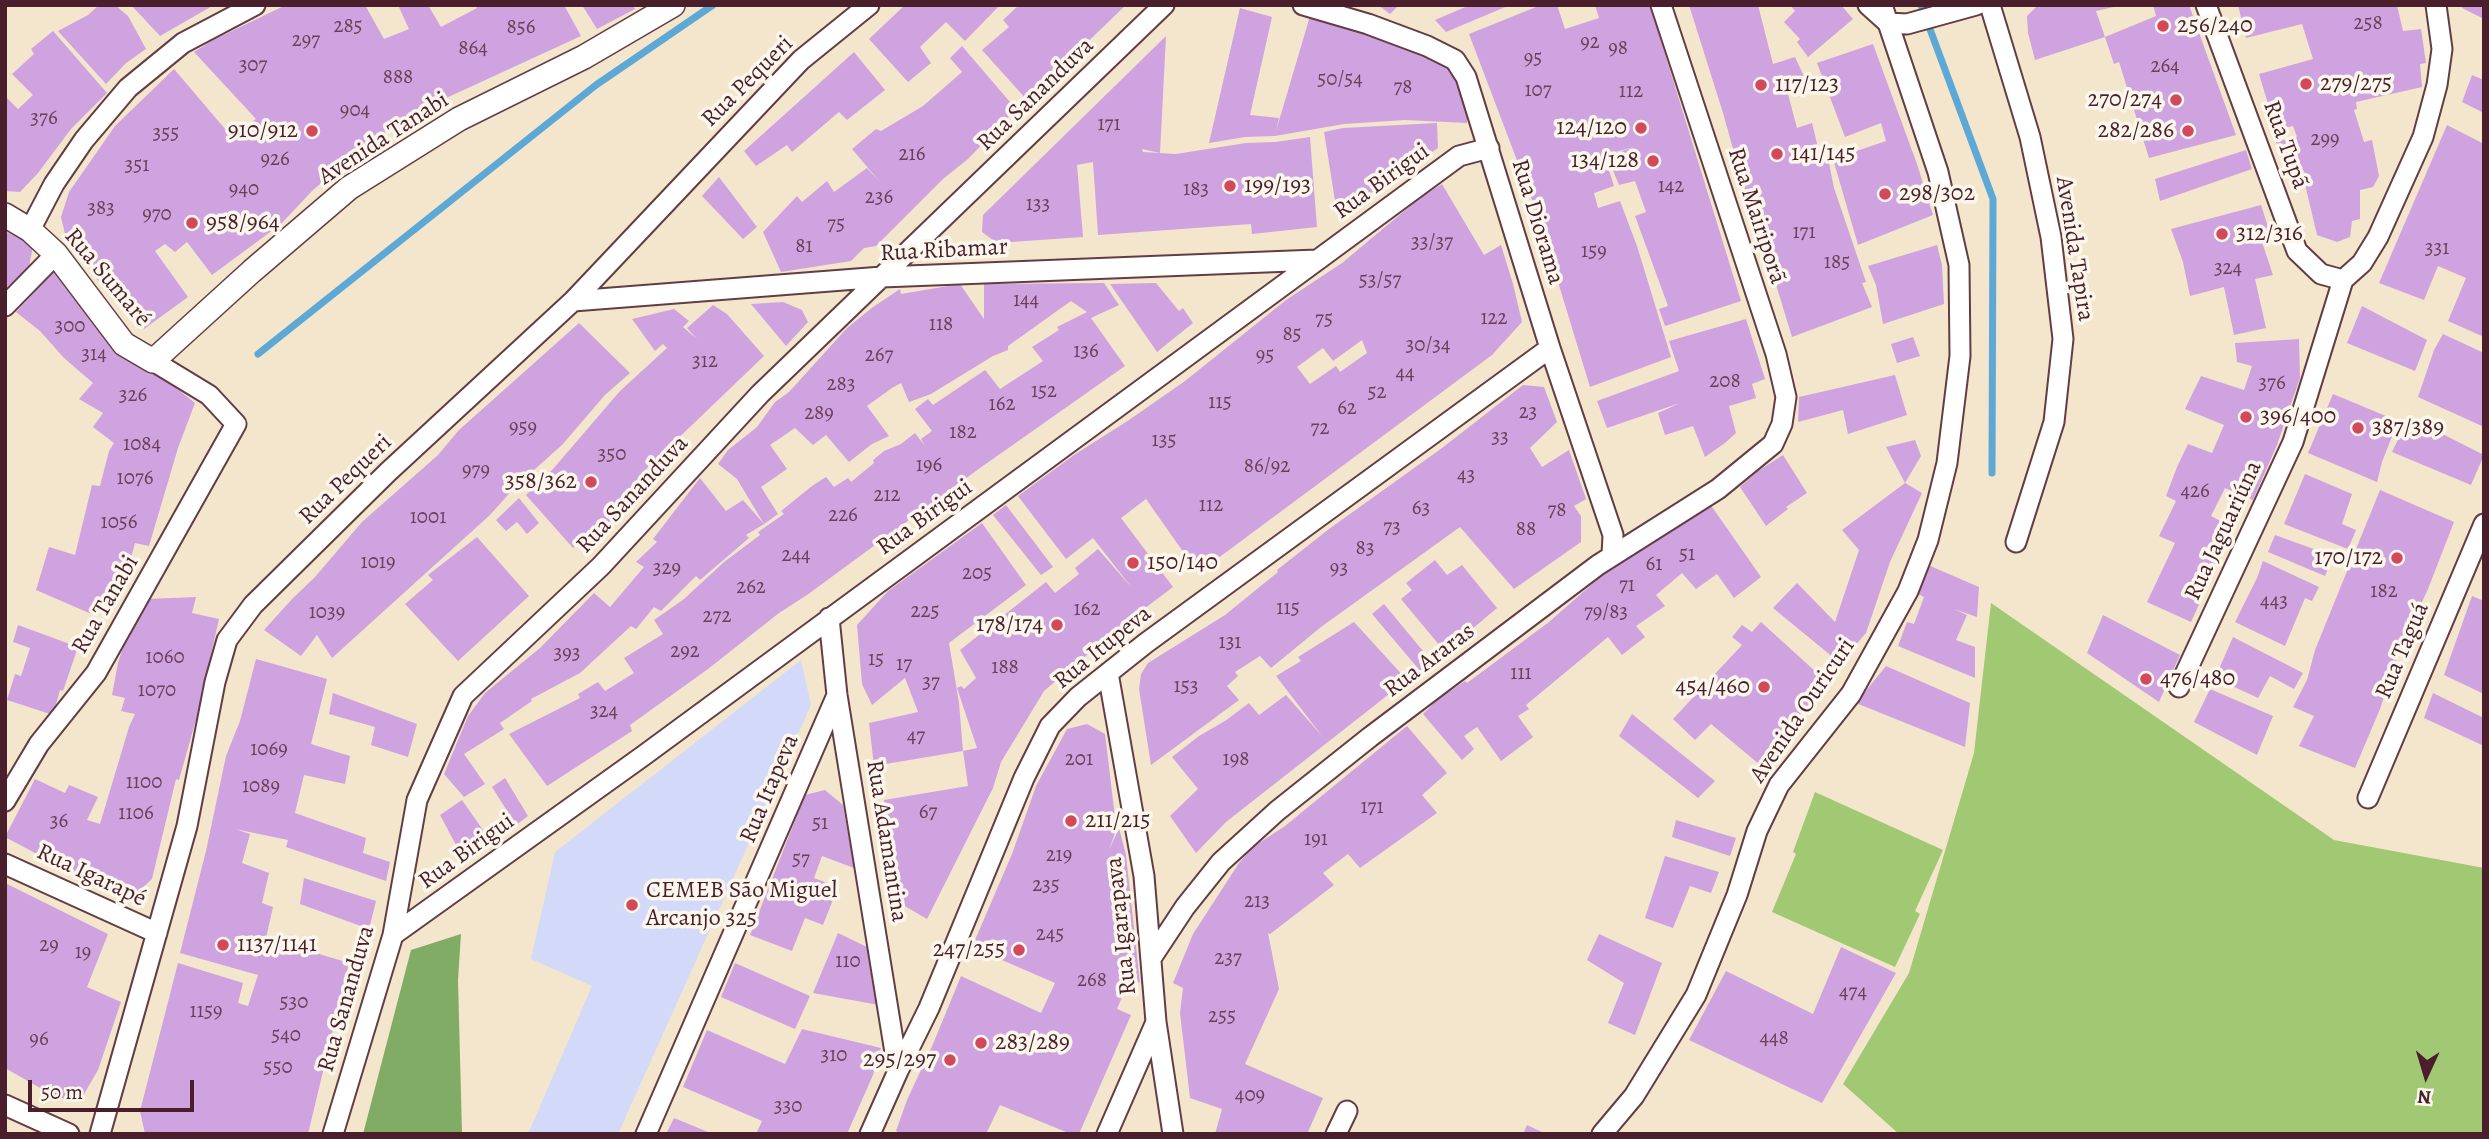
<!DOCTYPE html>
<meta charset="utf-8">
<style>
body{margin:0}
#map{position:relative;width:2489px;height:1139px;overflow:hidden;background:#f3e6cc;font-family:Alegreya,serif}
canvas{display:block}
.frame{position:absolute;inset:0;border:7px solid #4a1f2b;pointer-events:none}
.north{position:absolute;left:2391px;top:1041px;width:70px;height:70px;-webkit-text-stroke:5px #fbf7ec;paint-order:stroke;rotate:184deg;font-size:19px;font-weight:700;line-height:28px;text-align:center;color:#4a1f2b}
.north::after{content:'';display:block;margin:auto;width:24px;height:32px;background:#4a1f2b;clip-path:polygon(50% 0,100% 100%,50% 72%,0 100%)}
.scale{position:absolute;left:28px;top:1080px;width:166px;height:32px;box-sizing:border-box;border:4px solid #4a1f2b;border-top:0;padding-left:9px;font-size:21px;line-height:24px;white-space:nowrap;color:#4a1f2b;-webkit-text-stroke:5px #fbf7ec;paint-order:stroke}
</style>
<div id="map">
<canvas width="2489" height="1139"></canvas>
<div class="frame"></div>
<div class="north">N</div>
<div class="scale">50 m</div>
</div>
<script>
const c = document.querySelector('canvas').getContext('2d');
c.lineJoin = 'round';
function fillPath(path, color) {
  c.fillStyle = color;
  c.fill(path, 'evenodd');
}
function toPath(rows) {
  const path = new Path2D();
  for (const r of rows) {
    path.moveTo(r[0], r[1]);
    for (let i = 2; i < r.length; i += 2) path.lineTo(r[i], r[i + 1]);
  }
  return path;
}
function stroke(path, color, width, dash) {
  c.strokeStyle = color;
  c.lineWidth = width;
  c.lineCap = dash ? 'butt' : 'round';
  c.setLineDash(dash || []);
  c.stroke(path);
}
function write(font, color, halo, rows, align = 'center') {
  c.font = font + ' Alegreya,serif';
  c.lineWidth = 7;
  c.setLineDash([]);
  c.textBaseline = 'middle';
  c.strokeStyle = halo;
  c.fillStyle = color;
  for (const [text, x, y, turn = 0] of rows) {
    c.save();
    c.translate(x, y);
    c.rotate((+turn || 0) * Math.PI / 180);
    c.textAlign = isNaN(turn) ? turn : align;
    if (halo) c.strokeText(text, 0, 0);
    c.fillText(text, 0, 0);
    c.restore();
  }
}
fillPath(toPath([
 [801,660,811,705,618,1134,528,1134,592,986,531,959,555,852]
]), '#d3d9f9');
fillPath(toPath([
 [1991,603,2334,840,2484,868,2484,1134,1899,1134,1843,1084,1909,973,1974,753],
 [1815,792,1943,850,1915,911,1920,914,1895,967,1772,912,1796,854,1793,852]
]), '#a1c873');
fillPath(toPath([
 [461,934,458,980,462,1134,363,1134,411,950]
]), '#80ac65');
stroke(toPath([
 [1921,5,1993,199,1992,473],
 [258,354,596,85,713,5]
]), '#5da8d5', 7);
fillPath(toPath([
 [99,5,115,5,128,16,146,49,126,63,106,84,58,31,88,15],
 [131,5,214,5,160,36],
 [286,5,365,5,384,39,409,29,398,5,428,5,441,27,477,8,475,5,564,5,581,36,431,105,368,143,312,191,281,224,212,275,187,242,175,252,165,244,155,251,188,297,144,329,101,285,65,234,61,217,69,192,115,126,174,69,231,136,256,119,194,52,213,40],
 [582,5,633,5,635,9,597,29],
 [905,5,1000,5,965,41,946,22,920,47,931,63,908,82,869,39],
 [1019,5,1126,5,1027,100,982,50,1009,27,1003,20],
 [1378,5,1399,5,1390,14],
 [1470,5,1510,5,1446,32,1435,20],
 [1541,5,1557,5,1565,29,1599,18,1595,5,1650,5,1741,301,1665,326,1659,309,1668,306,1635,216,1646,212,1635,181,1619,185,1607,156,1634,147,1604,155,1614,186,1594,193,1598,208,1620,201,1637,246,1671,357,1590,387,1537,213,1469,34],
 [1689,5,1758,5,1773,64,1795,57,1809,87,1788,94,1797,128,1812,123,1821,160,1828,158,1834,188,1866,282,1862,283,1872,307,1792,337,1774,278,1753,220,1723,113],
 [1790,5,1841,5,1853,19,1808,57,1797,42,1800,39,1784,22,1795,11],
 [2038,5,2118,5,2118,6,2096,11,2105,37,2035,60,2028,33,2027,16],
 [2153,5,2189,5,2236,135,2149,158,2119,62,2114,64,2105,37,2156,16],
 [2238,5,2397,5,2403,31,2421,29,2426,63,2420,64,2422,87,2356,102,2357,109,2354,110,2364,142,2372,140,2379,176,2373,187,2360,190,2360,219,2352,221,2350,237,2337,242,2317,235,2299,159,2282,162,2276,142,2297,137,2293,126,2276,130,2259,74,2313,59,2302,24,2246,38],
 [2461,5,2484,5,2484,19,2462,8],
 [1240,8,1272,17,1250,115,1279,118,1276,131,1310,16,1403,46,1447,67,1460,81,1467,105,1467,123,1405,120,1344,124,1275,136,1245,137,1209,143],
 [53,31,107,93,71,129,38,173,20,192,5,191,5,96,18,109,33,95,12,74,34,54,31,49],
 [1166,36,1160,153,1142,149,1143,152,1176,154,1246,143,1275,142,1310,137,1317,227,1252,234,1251,224,1098,235,1093,162,1077,165,1083,237,997,243,982,232,983,215],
 [1873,44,1917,164,1933,215,1858,245,1833,159,1886,141,1881,123,1845,137,1817,63],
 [962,46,1016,109,968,159,943,179,876,246,864,248,851,261,781,272,763,232,797,196,802,202,827,181,834,192,867,168,880,182,852,149,876,129,881,131,923,106,962,72,950,58],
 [854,52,885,90,847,120,839,112,792,152,787,145,756,166,744,151],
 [2472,75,2484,80,2484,113,2462,102],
 [1437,123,1438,148,1378,190,1337,213,1324,132,1343,128],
 [2447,125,2484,144,2484,337,2448,321,2466,278,2438,266,2424,300,2379,283],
 [2246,150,2252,169,2160,201,2155,179],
 [719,177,757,227,743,239,702,196],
 [1442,184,1484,255,1501,245,1513,284,1522,322,1492,355,1198,573,1146,499,1121,518,1173,587,1120,627,1044,691,1001,762,993,788,927,919,896,901,891,841,884,800,968,786,963,751,977,748,957,688,961,686,964,689,976,678,960,650,1046,582,1055,593,1079,574,1075,568,1098,549,1132,588,1093,538,1066,559,1018,496,1074,455,1129,420,1185,381,1286,300,1342,263,1421,197],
 [1362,340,1367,353,1340,372,1336,366,1310,384,1297,367,1323,348,1333,361],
 [2261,205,2272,239,2262,242,2273,275,2255,279,2266,328,2234,335,2224,287,2190,296,2183,262,2171,229],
 [5,231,33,246,29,267,5,289],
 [1937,245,1942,265,1944,304,1883,324,1876,285,1868,266],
 [58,267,164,378,195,403,178,448,149,546,135,543,127,574,121,572,96,616,36,590,49,547,75,555,92,485,100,486,109,451,114,443,93,427,103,413,79,399,93,383,64,358,40,331,16,312],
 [1104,283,1119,305,1091,318,1125,366,980,468,807,595,779,613,708,669,630,725,632,731,547,786,509,734,580,698,578,694,598,682,605,691,634,673,624,658,663,634,654,620,684,599,724,562,760,535,758,532,784,514,781,511,812,486,826,477,834,487,848,478,851,482,874,463,873,460,884,451,901,444,915,433,925,446,921,439,932,431,915,409,928,399,933,405,985,370,1000,389,1043,361,1032,347,1059,330,1057,327,1087,312,1071,301,1008,346,1008,350,993,356,931,394,909,402,901,383,892,388,867,406,889,436,872,444,849,462,826,435,813,445,795,428,770,445,787,469,761,487,778,514,764,524,746,535,749,538,700,580,696,576,661,611,654,607,636,629,631,626,580,673,531,699,532,701,500,723,504,729,464,754,485,784,464,797,444,774,468,716,485,693,540,648,594,593,610,607,644,567,636,562,657,542,653,539,700,478,726,511,743,500,764,524,737,479,718,464,728,450,757,427,775,402,789,392,847,328,873,307,900,289,901,294,960,284,984,319,984,284],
 [1156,283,1179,311,1183,308,1193,323,1157,352,1110,284],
 [783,302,802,310,808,322,786,346,751,304],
 [713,305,727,314,764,356,644,471,629,495,632,498,606,528,601,522,573,548,526,495,553,469,620,391,667,348,663,344,655,351,632,319,674,309,689,321,683,327,697,339,687,328],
 [2362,306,2427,340,2415,371,2347,343],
 [1746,319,1765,379,1752,384,1756,398,1729,406,1736,433,1725,443,1705,457,1693,426,1665,435,1658,413,1680,403,1607,428,1597,401,1679,371,1669,341],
 [579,323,630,373,605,395,562,445,515,487,490,515,332,658,317,635,301,656,264,630,292,599,315,577,362,522,438,455,459,430],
 [2443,334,2484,353,2484,427,2418,397,2434,350],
 [1913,337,1920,356,1897,363,1891,344],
 [2299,339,2300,378,2277,445,2253,500,2225,488,2211,516,2234,528,2191,622,2147,602,2175,543,2159,536,2176,501,2166,496,2177,467,2188,444,2212,453,2224,425,2185,409,2201,376,2244,390,2252,366,2237,362,2235,343],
 [1895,375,1907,415,1848,434,1843,410,1798,422,1799,397],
 [1523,385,1544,387,1557,422,1530,448,1542,467,1569,450,1586,499,1574,506,1581,516,1581,542,1514,589,1460,527,1321,627,1271,668,1260,656,1235,672,1238,676,1227,686,1239,700,1151,765,1139,689,1141,674,1148,663,1225,615,1278,572,1277,570,1329,529,1442,448],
 [2333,394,2398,421,2382,462,2377,482,2308,453],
 [2409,417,2484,455,2471,485,2392,452],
 [1915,440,1921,456,1905,483,1886,447],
 [1783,455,1807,493,1786,507,1788,509,1766,526,1740,487,1758,471],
 [2305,474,2352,494,2342,524,2356,530,2348,549,2284,524],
 [1905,483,1922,493,1890,562,1866,633,1840,663,1773,608,1797,583,1835,622,1859,550,1842,530],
 [2380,490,2454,522,2428,589,2400,649,2380,709,2355,768,2299,746,2314,716,2293,707,2307,680,2315,650],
 [519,498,539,523,527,534,517,522,506,531,496,520],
 [1710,504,1761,577,1734,598,1717,574,1696,589,1682,573,1656,595,1665,606,1636,626,1645,637,1622,655,1608,637,1526,705,1529,709,1518,716,1533,737,1501,761,1477,727,1464,736,1474,749,1462,760,1423,714,1436,701,1465,681,1467,683,1549,622,1624,556],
 [1006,505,1053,567,1041,575,993,515],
 [982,523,1026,585,949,643,959,703,963,751,874,766,869,723,918,712,905,678,872,705,862,684,857,625,888,591],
 [2275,535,2333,556,2325,576,2268,552],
 [477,537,529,596,458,661,405,604,433,580,428,575],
 [1435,560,1447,575,1462,565,1497,608,1445,652,1401,599,1412,590,1406,583],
 [2263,561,2319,587,2312,601,2305,598,2285,646,2235,622,2257,578],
 [1928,565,1979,587,1977,617,1954,609,1967,615,1956,640,1975,647,1975,678,1898,646,1907,622,1914,624,1924,597,1918,594],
 [2472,596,2484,601,2484,694,2444,675],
 [196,597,192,613,219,619,197,716,179,780,176,779,152,879,130,899,86,880,5,837,35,779,65,793,69,785,98,797,87,820,100,824,129,727,135,714,121,711,125,698,112,695,118,663,128,631,147,599],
 [1384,604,1433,663,1421,672,1372,614],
 [2103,615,2180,655,2159,702,2087,653],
 [1354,622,1407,680,1226,822,1196,853,1170,816,1198,789,1172,757,1199,736,1225,721,1249,703,1259,715,1286,695,1322,736,1276,676,1301,661,1298,657],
 [1761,622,1827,682,1759,764,1711,724,1695,740,1673,719,1742,645,1732,637,1742,625,1752,632],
 [18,625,78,647,63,691,60,690,53,715,7,700,15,674,21,676,30,648,13,642],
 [2233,637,2303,673,2294,689,2270,676,2258,698,2215,678],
 [256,659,327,679,311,744,350,756,345,784,304,775,295,813,366,838,363,853,390,862,386,881,286,847,288,840,235,829,250,834,242,863,269,873,262,903,273,907,266,938,349,963,308,1134,145,1134,140,1111,178,963,243,983,238,1003,248,1006,258,975,180,953,206,851,226,756,240,721],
 [1886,666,1970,703,1965,747,1856,703],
 [2210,689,2273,716,2257,755,2194,722],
 [333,693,417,724,408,757,371,745,375,727,329,714],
 [2433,693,2484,718,2484,746,2424,718],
 [1632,714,1715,781,1698,798,1619,736],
 [1087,724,1105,734,1115,817,1120,819,1109,850,1119,828,1126,855,1140,983,1130,978,1117,1009,1131,1015,1079,1134,1071,1134,1000,1105,986,1134,902,1134,896,1131,907,1100,933,1044,961,976,1041,1013,1055,983,972,947,1012,854,1036,786,1067,729],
 [1407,726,1447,773,1422,795,1437,813,1360,868,1348,854,1323,873,1334,885,1270,934,1268,933,1279,989,1245,1064,1323,1098,1307,1134,1215,1134,1222,1109,1190,1098,1180,1013,1183,988,1173,983,1193,934,1239,863,1253,847,1285,826],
 [505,778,528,816,516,825,492,787],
 [825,790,843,805,854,868,822,856,814,878,838,887,823,925,805,918,792,951,750,935,805,795],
 [462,800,490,840,463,858,440,815],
 [1676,820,1736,838,1730,856,1672,837],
 [1665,856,1719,872,1711,893,1690,886,1673,928,1645,918],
 [304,878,376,901,369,929,300,904],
 [5,883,108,934,87,987,121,1002,98,1070,80,1101,56,1097,5,1068],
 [838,933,867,947,873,986,879,1005,813,993],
 [1599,934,1662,963,1635,1035,1608,1023,1624,983,1587,960],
 [1841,947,1896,973,1822,1103,1689,1040,1726,971,1813,1014],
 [735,963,810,996,795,1029,721,997],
 [802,1029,881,1048,873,1075,847,1134,756,1134,762,1121,683,1087,707,1030,785,1064],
 [674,1118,713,1134,666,1134],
 [1527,1125,1546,1134,1523,1134]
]), '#cfa3e0');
const minor = toPath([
 [1303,5,1368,24,1427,46,1455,60,1466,77,1550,348,1613,535,1612,555],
 [1868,5,1888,23,1907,24,1976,5],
 [1990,5,2030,137,2051,237,2063,339,2054,422,2016,542],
 [2206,5,2297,251,2321,274,2343,280],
 [30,230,54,184,84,140,128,88,183,43,255,5],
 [573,301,882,277,1317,260],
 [5,306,56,254],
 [829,618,837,695,898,1071],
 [1108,673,1144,876,1156,1022,1173,1134],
 [2179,687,2293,442,2343,280,2362,263,2378,237,2423,137,2437,85,2442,49,2436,5],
 [2368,798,2484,524],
 [5,801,39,744,96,673,236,424,209,395,153,361],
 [5,864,157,933],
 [393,935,643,756,1459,156,1489,148],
 [1152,957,1185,907,1221,862,1277,811,1370,737,1598,565,1718,489,1773,444,1782,424,1786,397,1776,354,1661,5],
 [5,1105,69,1134],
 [100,1134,187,826,215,682,227,640,253,605,388,472,573,301,801,60,869,5],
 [333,1134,393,935,417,800,463,696,601,566,760,394,1164,5],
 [646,1134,837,695],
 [870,1134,898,1071,929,1008,1024,778,1050,726,1078,697,1146,643,1550,348],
 [1107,1134,1156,1022],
 [1336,1134,1347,1111],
 [1602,1134,1634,1096,1696,995,1737,895,1757,831,1779,785,1851,694,1908,591,1928,540,1947,463,1960,356,1959,265,1938,172,1882,5]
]);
const tertiary = toPath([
 [5,215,30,230,56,254,124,344,153,361,252,271,349,188,459,119,584,57,673,5]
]);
stroke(minor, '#633d43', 23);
stroke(tertiary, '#633d43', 26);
stroke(minor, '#fff', 19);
stroke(tertiary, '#fff', 23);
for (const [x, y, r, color] of [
 [2163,26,7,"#d1495b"],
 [2306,84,7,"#d1495b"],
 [1761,85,7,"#d1495b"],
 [2176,100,7,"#d1495b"],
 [1641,128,7,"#d1495b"],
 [312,131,7,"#d1495b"],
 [2188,131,7,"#d1495b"],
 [1777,154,7,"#d1495b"],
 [1653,161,7,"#d1495b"],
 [1230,186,7,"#d1495b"],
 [1885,194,7,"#d1495b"],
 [192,223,7,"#d1495b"],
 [2222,234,7,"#d1495b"],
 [2246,417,7,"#d1495b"],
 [2358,428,7,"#d1495b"],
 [591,482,7,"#d1495b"],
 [2397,558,7,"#d1495b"],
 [1133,563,7,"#d1495b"],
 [1057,625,7,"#d1495b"],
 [2146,679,7,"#d1495b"],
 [1764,687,7,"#d1495b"],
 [1071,821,7,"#d1495b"],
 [632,905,7,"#d1495b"],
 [223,945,7,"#d1495b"],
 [1019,950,7,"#d1495b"],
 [981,1043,7,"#d1495b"],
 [950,1060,7,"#d1495b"]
]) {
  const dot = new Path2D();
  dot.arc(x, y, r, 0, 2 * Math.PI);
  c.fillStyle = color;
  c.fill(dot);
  stroke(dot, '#fbf7ec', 2.5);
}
write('21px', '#6b4058', null, [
 ["258",2368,24],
 ["285",348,27],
 ["856",521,28],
 ["297",306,41],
 ["92",1590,43],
 ["864",473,49],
 ["98",1618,49],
 ["95",1533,59],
 ["307",253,66],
 ["264",2165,67],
 ["888",398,78],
 ["50/54",1340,80],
 ["78",1403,88],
 ["107",1538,91],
 ["112",1631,92],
 ["904",355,111],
 ["376",44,119],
 ["171",1109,125],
 ["355",166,134],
 ["299",2325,140],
 ["216",912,155],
 ["926",275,160],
 ["351",137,166],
 ["142",1671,187],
 ["940",244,190],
 ["183",1196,190],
 ["236",879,198],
 ["133",1038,205],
 ["383",101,209],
 ["970",157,215],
 ["75",836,225],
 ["171",1804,233],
 ["33/37",1432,243],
 ["81",804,247],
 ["331",2437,249],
 ["159",1594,252],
 ["185",1837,263],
 ["324",2228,269],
 ["53/57",1380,281],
 ["144",1026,301],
 ["122",1494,319],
 ["75",1324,320],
 ["118",941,325],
 ["300",70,327],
 ["85",1292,335],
 ["30/34",1428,346],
 ["136",1086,352],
 ["314",94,355],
 ["267",879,356],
 ["95",1265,356],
 ["312",705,362],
 ["44",1405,374],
 ["208",1725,382],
 ["376",2272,384],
 ["283",841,385],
 ["152",1044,392],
 ["52",1377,393],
 ["326",133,396],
 ["115",1220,403],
 ["162",1002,405],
 ["62",1347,409],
 ["23",1528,413],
 ["289",819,414],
 ["959",523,428],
 ["72",1320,429],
 ["182",963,433],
 ["33",1500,438],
 ["135",1164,441],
 ["1084",142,445],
 ["350",612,455],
 ["196",929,466],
 ["86/92",1267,467],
 ["979",476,471],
 ["43",1466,476],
 ["1076",135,479],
 ["426",2195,492],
 ["212",887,496],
 ["112",1211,506],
 ["63",1421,509],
 ["78",1557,511],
 ["226",843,516],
 ["1001",428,518],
 ["1056",119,523],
 ["73",1392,528],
 ["88",1526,530],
 ["83",1365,549],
 ["51",1687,555],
 ["244",796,556],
 ["1019",378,563],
 ["61",1654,565],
 ["329",667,569],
 ["93",1339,569],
 ["205",977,574],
 ["71",1627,586],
 ["262",751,588],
 ["182",2384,592],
 ["443",2274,602],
 ["115",1288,609],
 ["162",1087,610],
 ["225",925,612],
 ["1039",327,613],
 ["79/83",1606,613],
 ["272",717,617],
 ["131",1230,643],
 ["292",685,652],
 ["393",567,654],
 ["1060",165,658],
 ["15",876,660],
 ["17",904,665],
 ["188",1005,668],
 ["111",1521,674],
 ["37",931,683],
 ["153",1186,687],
 ["1070",157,691],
 ["324",604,712],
 ["47",916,737],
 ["1069",269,750],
 ["201",1079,760],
 ["198",1236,760],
 ["1100",144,783],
 ["1089",261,787],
 ["171",1372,808],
 ["67",928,813],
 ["1106",136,814],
 ["36",59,822],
 ["51",820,824],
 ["191",1316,840],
 ["219",1059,856],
 ["57",801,860],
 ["235",1046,886],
 ["213",1257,902],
 ["245",1050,935],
 ["29",49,946],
 ["19",83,953],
 ["237",1228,959],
 ["110",848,962],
 ["268",1092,981],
 ["474",1853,993],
 ["530",294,1003],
 ["1159",206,1012],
 ["255",1222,1017],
 ["540",286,1036],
 ["448",1774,1039],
 ["96",39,1040],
 ["310",834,1056],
 ["550",278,1068],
 ["409",1250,1096],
 ["330",788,1107]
]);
write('24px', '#4a1f2b', '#fbf7ec', [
 ["256/240",2177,26],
 ["279/275",2320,84],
 ["117/123",1775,85],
 ["270/274",2162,100,"right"],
 ["124/120",1627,128,"right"],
 ["910/912",298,131,"right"],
 ["282/286",2174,131,"right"],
 ["141/145",1791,154],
 ["134/128",1639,161,"right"],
 ["199/193",1244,186],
 ["298/302",1899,194],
 ["958/964",206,223],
 ["312/316",2236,234],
 ["396/400",2260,417],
 ["387/389",2372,428],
 ["358/362",577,482,"right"],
 ["170/172",2383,558,"right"],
 ["150/140",1147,563],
 ["178/174",1043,625,"right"],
 ["476/480",2160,679],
 ["454/460",1750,687,"right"],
 ["211/215",1085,821],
 ["CEMEB São Miguel",646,891],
 ["Arcanjo 325",646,919],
 ["1137/1141",237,945],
 ["247/255",1005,950,"right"],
 ["283/289",995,1043],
 ["295/297",936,1060,"right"]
], 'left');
write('24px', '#4a1f2b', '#fbf7ec', [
 ["Rua Pequeri",748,82,-45],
 ["Rua Sananduva",1036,95,-44],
 ["Avenida Tanabi",384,139,-33],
 ["Rua Tupã",2285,145,70],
 ["Rua Birigui",1382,182,-36],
 ["Rua Mairiporã",1756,216,72],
 ["Rua Diorama",1537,222,73],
 ["Avenida Tapira",2074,249,81],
 ["Rua Ribamar",944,251,-3],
 ["Rua Sumaré",107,278,50],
 ["Rua Pequeri",346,480,-44],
 ["Rua Sananduva",633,495,-47],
 ["Rua Birigui",925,518,-36],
 ["Rua Jaguariúna",2224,531,-65],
 ["Rua Tanabi",106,605,-60],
 ["Rua Itupeva",1103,648,-39],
 ["Rua Taguá",2403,651,-67],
 ["Rua Araras",1430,661,-37],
 ["Avenida Ouricuri",1803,711,-56],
 ["Rua Itapeva",770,789,-67],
 ["Rua Adamantina",886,841,81],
 ["Rua Birigui",467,852,-36],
 ["Rua Igarapé",91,876,25],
 ["Rua Igarapava",1122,926,-96],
 ["Rua Sananduva",347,999,-74]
]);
</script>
